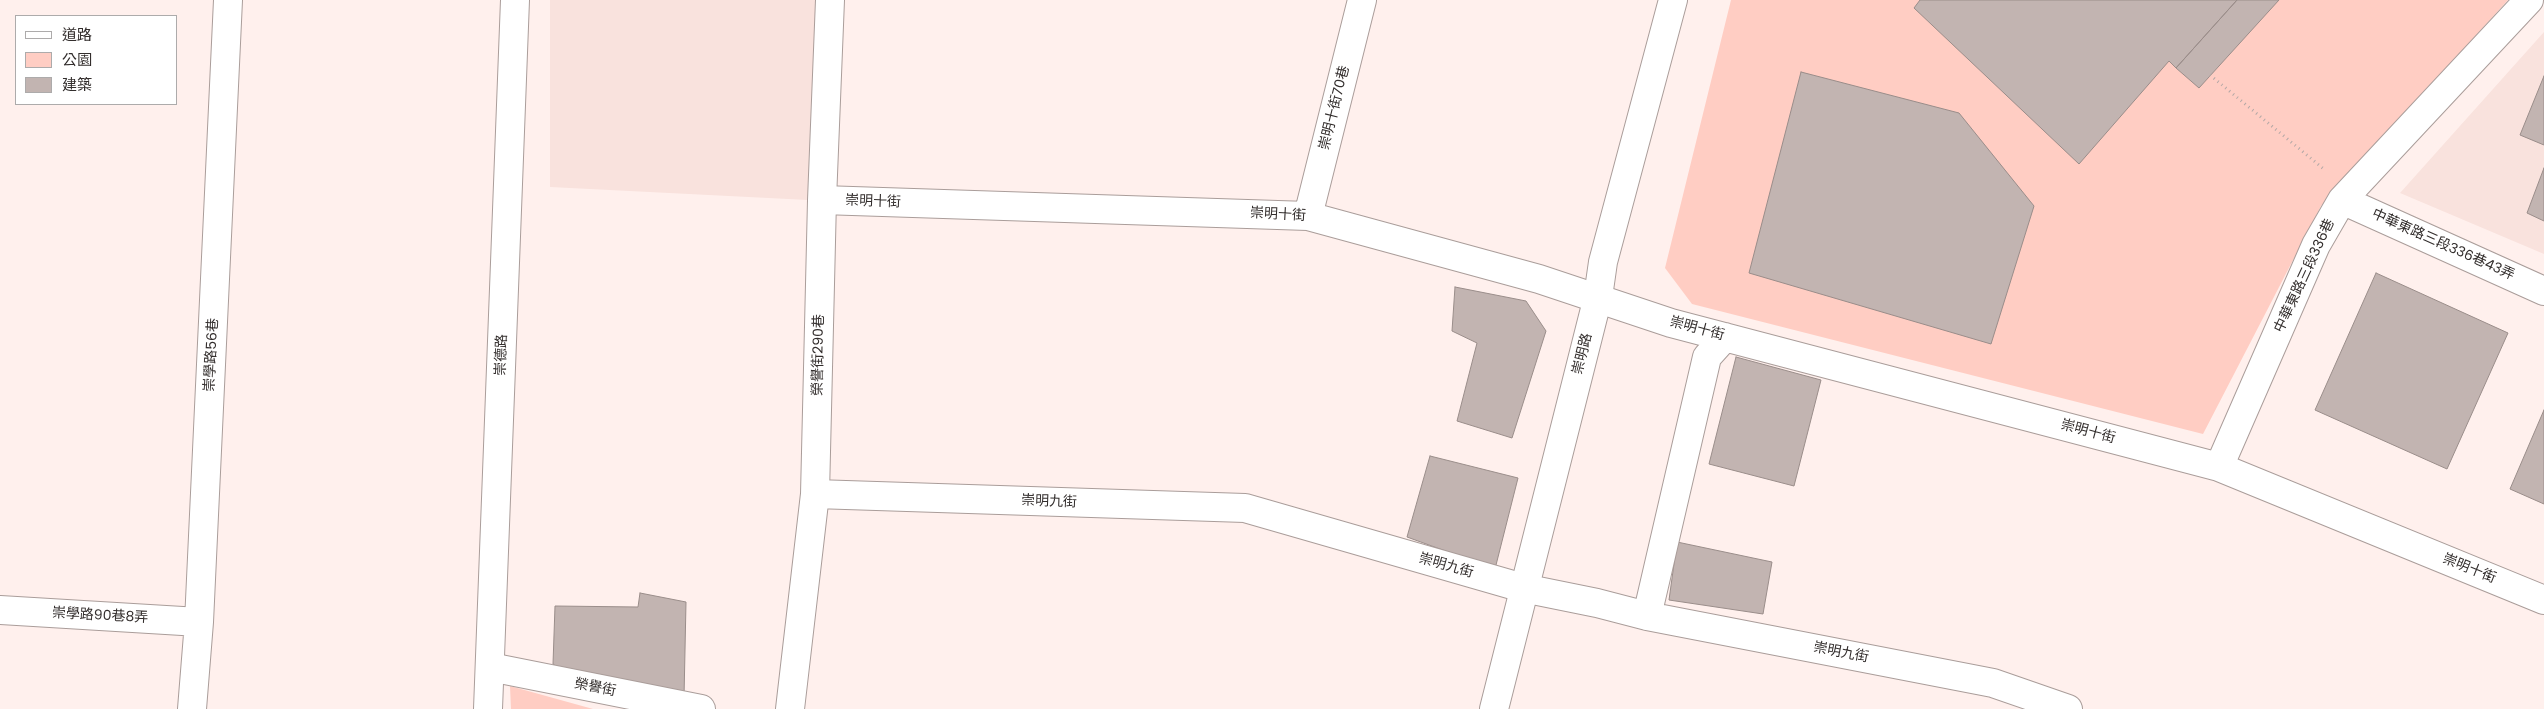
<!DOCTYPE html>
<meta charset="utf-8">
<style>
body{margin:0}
#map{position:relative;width:2544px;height:709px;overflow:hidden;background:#fff0ed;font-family:Poppins,"Noto Sans TC",sans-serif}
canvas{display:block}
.legend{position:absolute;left:15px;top:15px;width:162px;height:90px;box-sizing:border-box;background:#fff;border:1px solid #adabab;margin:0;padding:6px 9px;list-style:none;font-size:15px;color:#332e2d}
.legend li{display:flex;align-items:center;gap:10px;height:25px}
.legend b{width:25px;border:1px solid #adabab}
</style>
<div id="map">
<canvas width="2544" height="709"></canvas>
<ul class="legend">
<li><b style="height:6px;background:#fff"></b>道路</li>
<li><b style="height:14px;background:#ffcdc3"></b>公園</li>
<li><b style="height:14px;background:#c2b4b1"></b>建築</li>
</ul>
</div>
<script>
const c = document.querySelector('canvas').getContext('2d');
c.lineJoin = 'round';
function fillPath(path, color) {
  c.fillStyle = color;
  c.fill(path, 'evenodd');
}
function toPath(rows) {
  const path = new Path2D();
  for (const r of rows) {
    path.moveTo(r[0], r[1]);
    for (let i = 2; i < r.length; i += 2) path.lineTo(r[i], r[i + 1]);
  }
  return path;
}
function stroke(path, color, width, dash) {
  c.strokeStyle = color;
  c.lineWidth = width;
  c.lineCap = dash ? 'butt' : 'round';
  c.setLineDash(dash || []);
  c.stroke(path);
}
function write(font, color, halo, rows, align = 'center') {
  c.font = font + ' Poppins,"Noto Sans TC",sans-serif';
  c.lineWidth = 5;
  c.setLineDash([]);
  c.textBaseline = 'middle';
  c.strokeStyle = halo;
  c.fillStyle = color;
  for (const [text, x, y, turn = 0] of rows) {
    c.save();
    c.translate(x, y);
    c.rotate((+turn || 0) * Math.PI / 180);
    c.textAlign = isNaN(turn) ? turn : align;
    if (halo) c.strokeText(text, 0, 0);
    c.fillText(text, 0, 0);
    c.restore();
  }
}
fillPath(toPath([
 [550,0,819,0,808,200,550,187],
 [2544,32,2544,254,2400,193]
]), '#f9e2dd');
fillPath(toPath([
 [1731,0,2508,0,2321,206,2203,434,1692,304,1665,268],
 [510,686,593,709,511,709]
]), '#ffcdc3');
const building = toPath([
 [1920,0,2237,0,2176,68,2169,61,2079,164,1914,8,1920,0],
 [2237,0,2279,0,2199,88,2176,68,2237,0],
 [1801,72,1959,113,2034,206,1991,344,1749,273,1801,72],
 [2544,76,2544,145,2520,135,2544,76],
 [2544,168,2544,221,2527,213,2544,168],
 [2376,273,2508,333,2447,469,2315,410,2376,273],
 [1455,287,1526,301,1546,331,1512,438,1457,421,1477,343,1452,331,1455,287],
 [1736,357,1821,380,1794,486,1709,464,1736,357],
 [2544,410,2544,504,2510,489,2544,410],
 [1430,456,1518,478,1495,569,1407,537,1430,456],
 [1677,542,1772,562,1763,614,1669,600,1677,542],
 [640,593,686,602,684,698,574,679,553,664,555,606,638,607,640,593]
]);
fillPath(building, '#c2b4b1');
stroke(building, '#9a8d8a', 1);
const minor = toPath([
 [822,200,1308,216,1539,279,1671,323,2219,467,2544,600],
 [2342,200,2544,291],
 [1308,216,1362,0],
 [2219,467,2316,245,2342,200,2529,0],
 [815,494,1245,508,1523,588,1597,603,1647,616,1993,683,2068,709],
 [0,610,199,622],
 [1647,616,1707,357,1725,337],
 [490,667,701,709],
 [192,709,199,622,228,0],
 [790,709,815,494,822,200,830,0]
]);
const tertiary = toPath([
 [488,709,515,0],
 [1494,709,1598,297,1603,262,1673,0]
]);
stroke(minor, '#aa9d9a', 30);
stroke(tertiary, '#aa9d9a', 30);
stroke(toPath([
 [2210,75,2325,170]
]), '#b4a8a6', 3, [1, 4]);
stroke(minor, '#fff', 28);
stroke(tertiary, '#fff', 28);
write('14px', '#332e2d', '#fff', [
 ["崇明十街70巷",1335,108,-76],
 ["崇明十街",873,202,2],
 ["崇明十街",1278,215,3],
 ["中華東路三段336巷43弄",2443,245,24],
 ["中華東路三段336巷",2305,276,-65],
 ["崇明十街",1697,329,15],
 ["崇明路",1583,354,-76],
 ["崇學路56巷",212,355,-87],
 ["崇德路",502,355,-88],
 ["榮譽街290巷",819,355,-89],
 ["崇明十街",2088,432,15],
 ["崇明九街",1049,502,2],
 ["崇明九街",1446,566,16],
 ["崇明十街",2469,569,22],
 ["崇學路90巷8弄",100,616,3],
 ["崇明九街",1841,653,11],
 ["榮譽街",595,688,11]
]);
</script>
